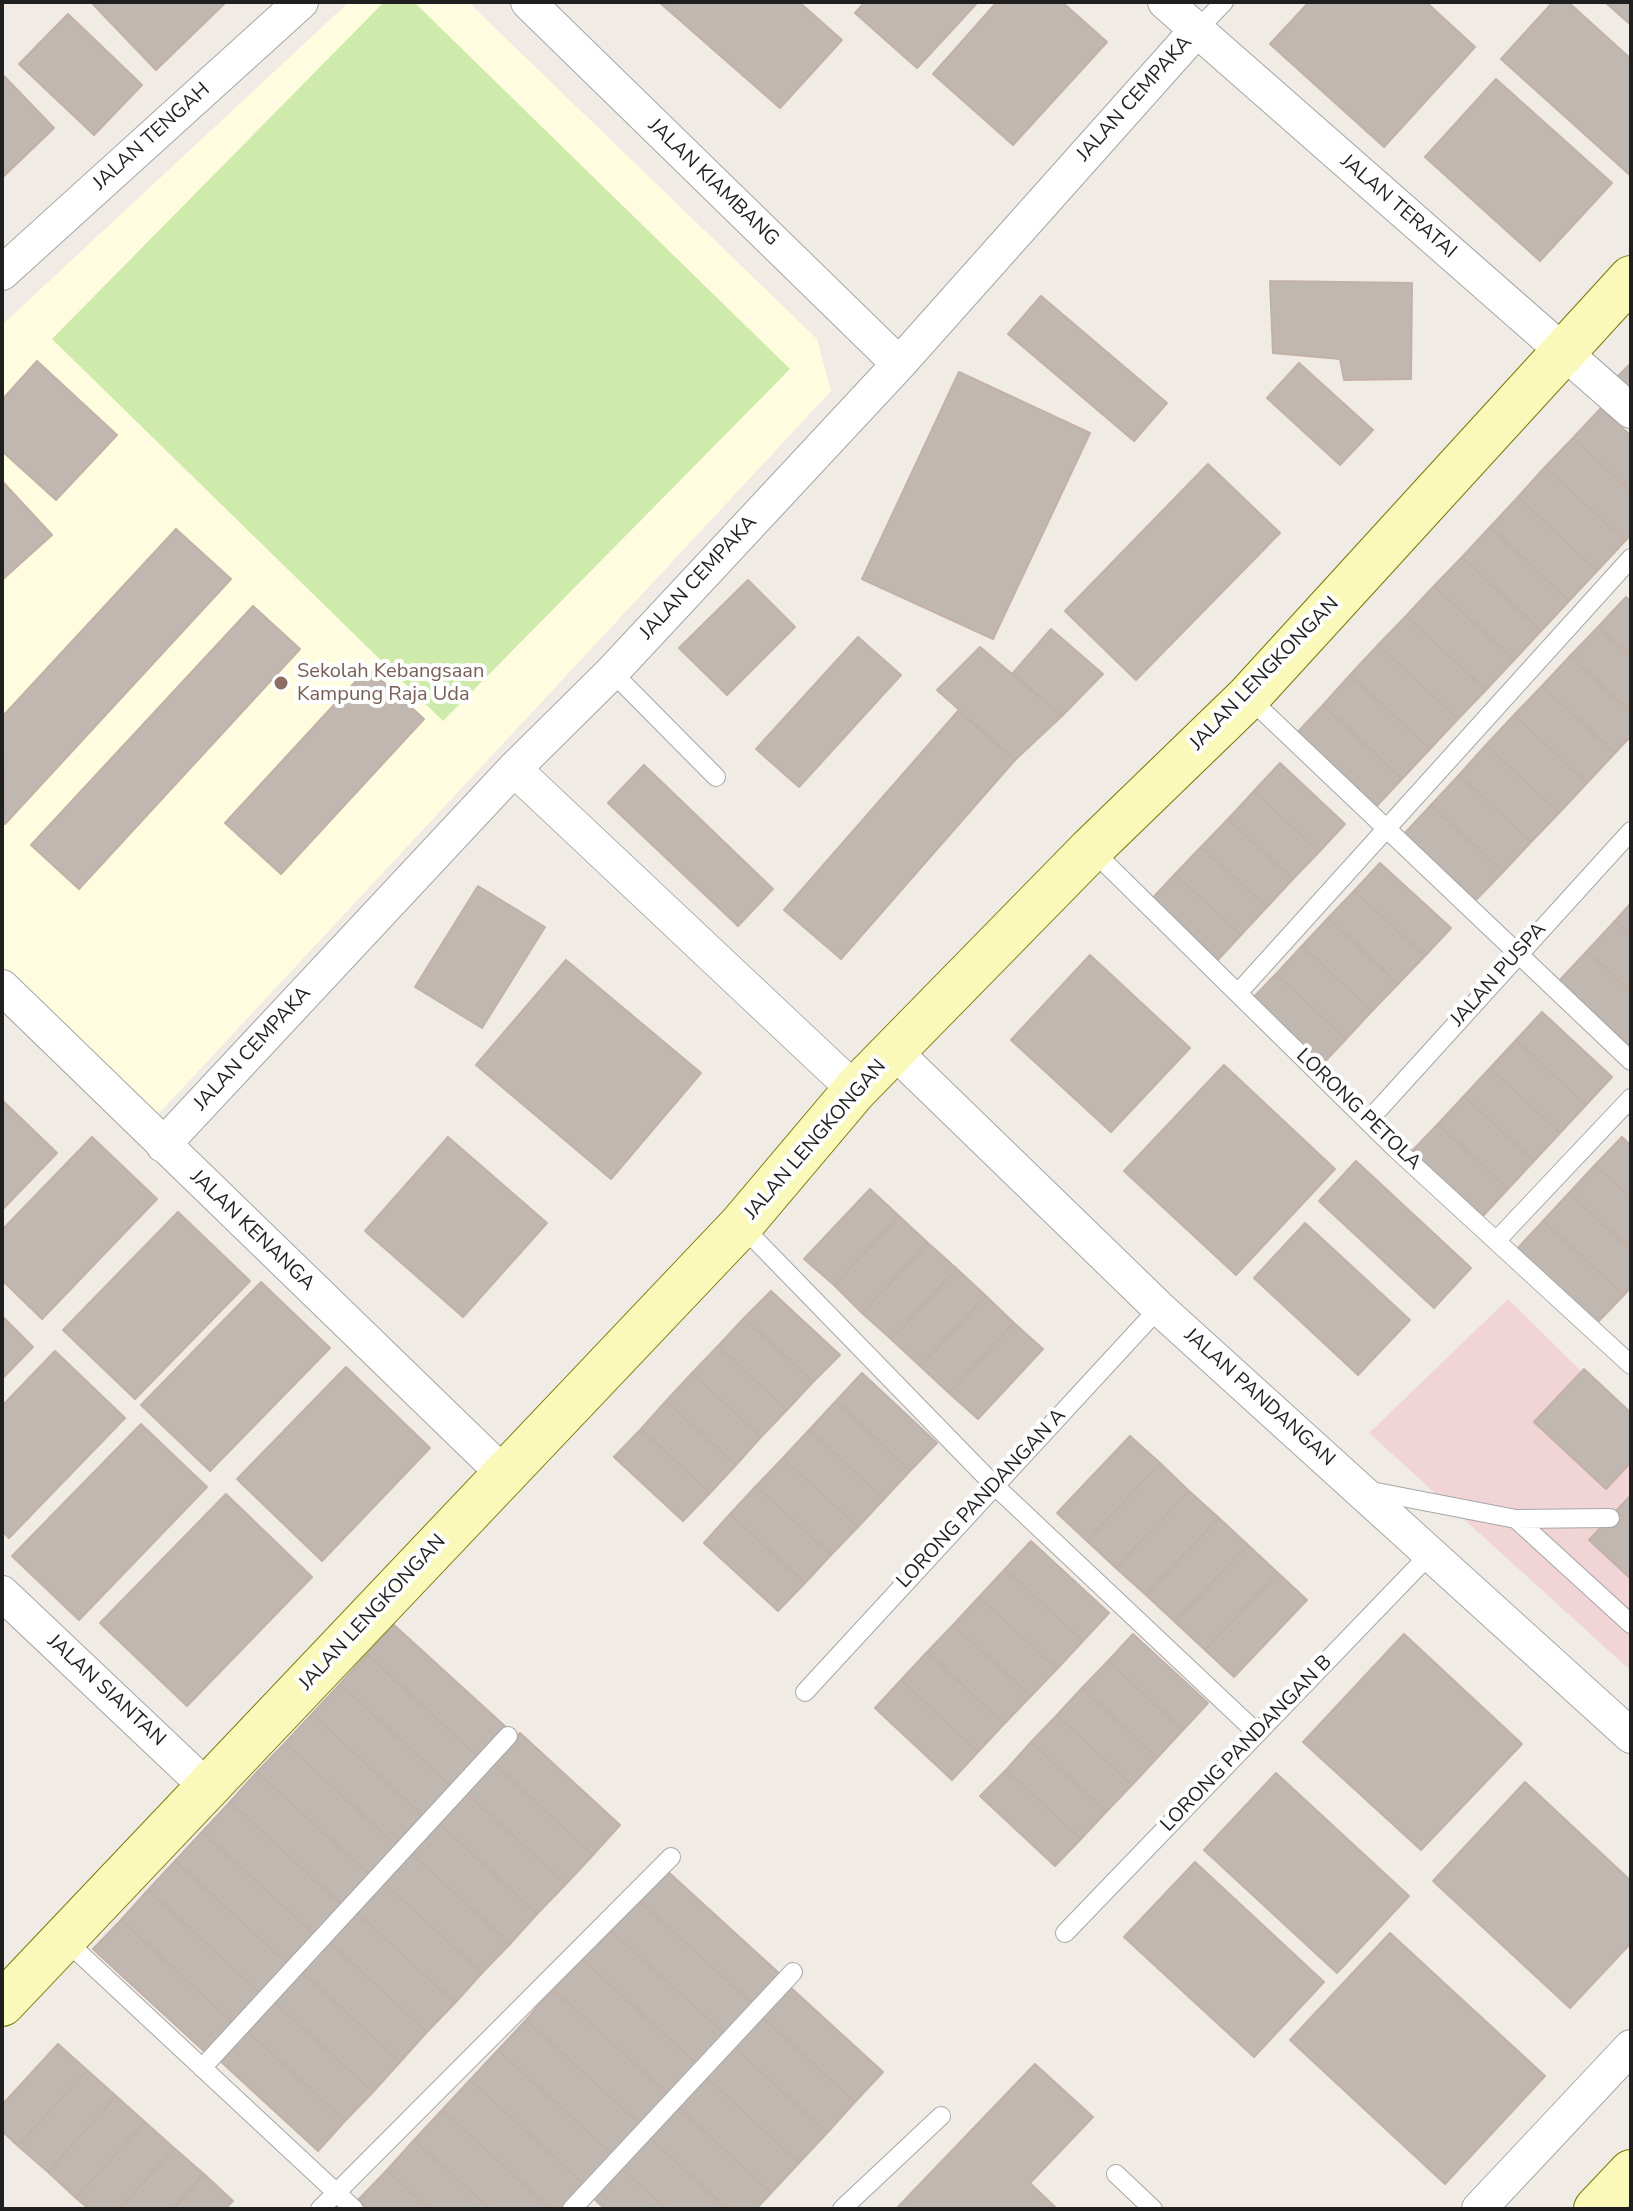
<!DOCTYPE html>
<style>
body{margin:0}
#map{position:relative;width:1633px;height:2211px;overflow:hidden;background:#f0ece5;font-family:"Nunito Sans",sans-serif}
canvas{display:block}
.frame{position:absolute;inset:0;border:4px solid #1f1f1f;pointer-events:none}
</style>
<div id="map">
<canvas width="1633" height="2211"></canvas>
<div class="frame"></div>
</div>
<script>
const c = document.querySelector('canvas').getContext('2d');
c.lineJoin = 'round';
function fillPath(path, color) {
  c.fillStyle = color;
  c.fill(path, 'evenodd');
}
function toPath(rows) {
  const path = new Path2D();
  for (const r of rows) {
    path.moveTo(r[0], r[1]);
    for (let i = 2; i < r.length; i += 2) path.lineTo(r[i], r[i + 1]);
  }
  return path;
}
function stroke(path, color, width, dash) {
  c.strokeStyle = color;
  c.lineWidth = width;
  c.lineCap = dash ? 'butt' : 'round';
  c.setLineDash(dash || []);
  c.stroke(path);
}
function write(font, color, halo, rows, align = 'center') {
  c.font = font + ' "Nunito Sans",sans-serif';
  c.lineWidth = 8;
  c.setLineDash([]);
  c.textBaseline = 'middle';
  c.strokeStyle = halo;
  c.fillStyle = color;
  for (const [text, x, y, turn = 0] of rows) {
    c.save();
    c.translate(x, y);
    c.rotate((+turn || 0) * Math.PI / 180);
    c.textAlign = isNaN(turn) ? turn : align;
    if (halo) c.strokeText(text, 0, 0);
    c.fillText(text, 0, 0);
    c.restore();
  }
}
fillPath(toPath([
 [1508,1299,1631,1420,1631,1671,1369,1433]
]), '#f1d4d6');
fillPath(toPath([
 [349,2,468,2,817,339,831,391,150,1123,2,975,2,325]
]), '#fffcdf');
fillPath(toPath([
 [384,2,414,2,790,369,443,721,52,339]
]), '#cfebab');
const building = toPath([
 [91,2,222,2,224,4,156,70,91,2],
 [659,2,799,2,842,40,780,108,659,2],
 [865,2,978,2,917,68,855,13,865,2],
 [997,2,1062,2,1107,42,1013,145,933,74,997,2],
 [1309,2,1426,2,1475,47,1384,147,1270,44,1309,2],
 [1553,2,1568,2,1631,59,1631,176,1501,59,1553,2],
 [1605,2,1631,2,1631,25,1605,2],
 [68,14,142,85,94,135,19,64,68,14],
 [2,74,54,128,2,178,2,74],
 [1496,79,1612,183,1540,261,1425,157,1496,79],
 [1270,281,1412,283,1411,379,1344,380,1340,359,1273,353,1270,281],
 [1041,296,1167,403,1134,441,1008,334,1041,296],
 [37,361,117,435,56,500,2,451,2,400,37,361],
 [1299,363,1373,430,1340,465,1267,398,1299,363],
 [1631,363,1631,396,1614,380,1631,363],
 [959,372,1090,433,993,639,862,579,959,372],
 [1601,408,1631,436,1631,492,1573,438,1601,408],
 [1573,438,1631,492,1631,535,1625,541,1545,467,1573,438],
 [1208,464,1280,533,1136,680,1065,611,1208,464],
 [1545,467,1625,541,1597,571,1518,497,1545,467],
 [2,481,52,535,2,580,2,481],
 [1518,497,1597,571,1569,601,1490,527,1518,497],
 [1490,527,1569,601,1541,631,1462,557,1490,527],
 [176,529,231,579,5,824,2,717,176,529],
 [1462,557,1541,631,1514,660,1434,586,1462,557],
 [748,580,795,627,727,695,679,648,748,580],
 [1434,586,1514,660,1486,690,1406,616,1434,586],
 [1626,597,1631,602,1631,657,1598,627,1626,597],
 [253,606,300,649,79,889,31,845,253,606],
 [1406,616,1486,690,1458,719,1378,645,1406,616],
 [1598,627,1631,657,1631,713,1570,656,1598,627],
 [1051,629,1103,674,1062,716,1013,673,1051,629],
 [858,637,901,675,799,787,756,749,858,637],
 [1378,645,1458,719,1430,749,1350,675,1378,645],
 [980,647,1062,716,1015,760,937,690,980,647],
 [1570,656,1631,713,1631,736,1615,753,1542,686,1570,656],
 [368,668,424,719,281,874,225,823,368,668],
 [1350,675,1430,749,1402,779,1323,705,1350,675],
 [1542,686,1615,753,1587,783,1514,715,1542,686],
 [1323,705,1402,779,1374,809,1295,735,1323,705],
 [958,711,1015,760,841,959,784,910,958,711],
 [1514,715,1587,783,1559,813,1486,745,1514,715],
 [1486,745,1559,813,1531,842,1459,775,1486,745],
 [1280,763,1345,824,1319,852,1254,791,1280,763],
 [644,765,773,889,738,926,608,803,644,765],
 [1459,775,1531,842,1503,872,1431,805,1459,775],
 [1254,791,1319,852,1293,879,1228,819,1254,791],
 [1431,805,1503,872,1475,901,1403,835,1431,805],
 [1228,819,1293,879,1267,907,1201,847,1228,819],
 [1201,847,1267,907,1241,935,1175,874,1201,847],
 [1380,863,1451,928,1425,956,1354,891,1380,863],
 [1175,874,1241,935,1215,963,1149,902,1175,874],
 [478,886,545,927,482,1028,415,987,478,886],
 [1354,891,1425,956,1398,984,1328,918,1354,891],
 [1631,903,1631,936,1615,921,1631,903],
 [1328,918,1398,984,1372,1011,1302,946,1328,918],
 [1615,921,1631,936,1631,992,1587,951,1615,921],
 [1302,946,1372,1011,1346,1039,1276,974,1302,946],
 [1587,951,1631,992,1631,1048,1559,981,1587,951],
 [1090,955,1190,1048,1111,1132,1011,1040,1090,955],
 [566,960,701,1073,611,1179,476,1065,566,960],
 [1276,974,1346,1039,1320,1067,1250,1001,1276,974],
 [1542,1012,1612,1077,1586,1105,1516,1040,1542,1012],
 [1516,1040,1586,1105,1560,1133,1490,1068,1516,1040],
 [1224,1065,1335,1169,1236,1275,1124,1171,1224,1065],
 [1490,1068,1560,1133,1534,1161,1464,1096,1490,1068],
 [1464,1096,1534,1161,1508,1189,1438,1124,1464,1096],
 [2,1100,57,1153,2,1210,2,1100],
 [1438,1124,1508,1189,1482,1217,1412,1151,1438,1124],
 [92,1137,157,1199,42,1319,2,1280,2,1230,92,1137],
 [448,1137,547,1223,463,1317,365,1231,448,1137],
 [1622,1137,1631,1146,1631,1198,1595,1165,1622,1137],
 [1356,1161,1471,1268,1434,1308,1319,1201,1356,1161],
 [1595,1165,1631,1198,1631,1250,1569,1193,1595,1165],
 [870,1189,899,1216,834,1285,804,1259,870,1189],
 [1569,1193,1631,1250,1631,1287,1624,1295,1543,1221,1569,1193],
 [178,1212,250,1281,135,1399,63,1330,178,1212],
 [899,1216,928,1243,862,1313,834,1285,899,1216],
 [1543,1221,1624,1295,1597,1323,1517,1249,1543,1221],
 [1305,1223,1410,1320,1358,1375,1254,1278,1305,1223],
 [928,1243,957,1269,891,1339,862,1313,928,1243],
 [957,1269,986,1296,920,1366,891,1339,957,1269],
 [261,1282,330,1348,210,1471,141,1405,261,1282],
 [771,1291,840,1355,813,1382,744,1318,771,1291],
 [986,1296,1014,1323,949,1393,920,1366,986,1296],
 [2,1316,33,1347,2,1379,2,1316],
 [744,1318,813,1382,787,1410,718,1346,744,1318],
 [1014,1323,1043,1349,978,1419,949,1393,1014,1323],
 [718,1346,787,1410,761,1437,692,1373,718,1346],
 [55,1351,125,1418,9,1538,2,1531,2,1406,55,1351],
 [346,1367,430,1448,322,1561,237,1479,346,1367],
 [1584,1369,1631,1413,1631,1462,1606,1489,1534,1422,1584,1369],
 [692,1373,761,1437,736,1465,666,1401,692,1373],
 [862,1373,937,1443,910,1471,836,1401,862,1373],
 [666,1401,736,1465,710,1493,641,1429,666,1401],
 [836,1401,910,1471,884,1499,809,1430,836,1401],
 [141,1424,207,1487,79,1620,12,1556,141,1424],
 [641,1429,710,1493,683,1521,614,1457,641,1429],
 [809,1430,884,1499,858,1527,783,1458,809,1430],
 [1130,1436,1160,1463,1087,1541,1057,1513,1130,1436],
 [783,1458,858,1527,831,1555,756,1486,783,1458],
 [1160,1463,1189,1491,1116,1568,1087,1541,1160,1463],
 [756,1486,831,1555,805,1583,730,1514,756,1486],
 [1189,1491,1219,1518,1146,1595,1116,1568,1189,1491],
 [226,1494,312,1577,187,1706,100,1623,226,1494],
 [1631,1495,1631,1579,1589,1540,1631,1495],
 [730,1514,805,1583,778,1611,704,1543,730,1514],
 [1219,1518,1248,1545,1175,1622,1146,1595,1219,1518],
 [1031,1541,1109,1613,1083,1641,1005,1569,1031,1541],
 [1248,1545,1278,1573,1205,1650,1175,1622,1248,1545],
 [1005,1569,1083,1641,1057,1669,979,1597,1005,1569],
 [1278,1573,1307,1600,1234,1677,1205,1650,1278,1573],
 [979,1597,1057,1669,1031,1696,953,1625,979,1597],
 [394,1625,508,1729,480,1759,367,1654,394,1625],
 [953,1625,1031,1696,1004,1724,927,1652,953,1625],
 [1133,1634,1208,1703,1183,1730,1108,1661,1133,1634],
 [1404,1634,1522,1744,1421,1850,1303,1742,1404,1634],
 [927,1652,1004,1724,978,1752,901,1680,927,1652],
 [367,1654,480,1759,453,1788,340,1684,367,1654],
 [1108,1661,1183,1730,1157,1758,1082,1688,1108,1661],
 [901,1680,978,1752,952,1780,875,1708,901,1680],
 [340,1684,453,1788,425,1818,312,1714,340,1684],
 [1082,1688,1157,1758,1132,1785,1057,1715,1082,1688],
 [312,1714,425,1818,398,1847,285,1743,312,1714],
 [1057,1715,1132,1785,1106,1812,1031,1742,1057,1715],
 [520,1733,620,1825,593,1855,492,1762,520,1733],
 [1031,1742,1106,1812,1081,1839,1006,1770,1031,1742],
 [285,1743,398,1847,371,1876,257,1772,285,1743],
 [492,1762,593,1855,566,1884,465,1792,492,1762],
 [1006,1770,1081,1839,1055,1866,980,1796,1006,1770],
 [257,1772,371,1876,343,1906,230,1802,257,1772],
 [1276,1773,1409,1896,1337,1973,1204,1850,1276,1773],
 [1525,1782,1631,1881,1631,1943,1570,2008,1433,1881,1525,1782],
 [465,1792,566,1884,537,1914,438,1822,465,1792],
 [230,1802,343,1906,316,1936,202,1832,230,1802],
 [438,1822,537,1914,510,1944,410,1852,438,1822],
 [202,1832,316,1936,289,1965,175,1861,202,1832],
 [410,1852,510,1944,482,1973,382,1881,410,1852],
 [175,1861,289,1965,261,1994,148,1890,175,1861],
 [1195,1862,1324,1982,1254,2057,1124,1937,1195,1862],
 [665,1869,781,1975,754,2005,637,1899,665,1869],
 [382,1881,482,1973,455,2003,354,1910,382,1881],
 [148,1890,261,1994,234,2024,121,1920,148,1890],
 [637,1899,754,2005,726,2035,609,1929,637,1899],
 [354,1910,455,2003,427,2032,327,1940,354,1910],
 [121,1920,234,2024,206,2053,93,1949,121,1920],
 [609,1929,726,2035,698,2065,582,1959,609,1929],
 [1390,1933,1545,2076,1445,2184,1290,2040,1390,1933],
 [327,1940,427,2032,400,2062,300,1970,327,1940],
 [582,1959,698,2065,670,2096,553,1989,582,1959],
 [300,1970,400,2062,373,2092,272,2000,300,1970],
 [789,1986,883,2072,855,2102,761,2016,789,1986],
 [553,1989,670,2096,642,2126,526,2020,553,1989],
 [272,2000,373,2092,345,2121,245,2029,272,2000],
 [761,2016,855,2102,827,2133,733,2046,761,2016],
 [526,2020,642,2126,614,2156,498,2050,526,2020],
 [245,2029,345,2121,318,2151,217,2058,245,2029],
 [58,2044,87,2070,18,2146,2,2131,2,2105,58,2044],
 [733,2046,827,2133,799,2163,705,2076,733,2046],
 [498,2050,614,2156,586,2186,470,2080,498,2050],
 [1035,2064,1093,2117,1030,2183,1057,2209,896,2209,1035,2064],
 [87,2070,116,2096,48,2172,18,2146,87,2070],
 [705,2076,799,2163,771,2193,677,2106,705,2076],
 [470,2080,586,2186,565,2209,551,2209,442,2110,470,2080],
 [116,2096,145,2122,76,2198,48,2172,116,2096],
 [677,2106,771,2193,756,2209,727,2209,649,2137,677,2106],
 [442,2110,551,2209,490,2209,414,2140,442,2110],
 [145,2122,174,2148,119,2209,89,2209,76,2198,145,2122],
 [649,2137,727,2209,666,2209,620,2167,649,2137],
 [414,2140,490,2209,429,2209,387,2170,414,2140],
 [174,2148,204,2174,173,2209,119,2209,174,2148],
 [620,2167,666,2209,605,2209,592,2197,620,2167],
 [387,2170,429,2209,368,2209,358,2200,387,2170],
 [204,2174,233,2201,225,2209,173,2209,204,2174]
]);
fillPath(building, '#c1b7b1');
stroke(building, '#c2b1a7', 2);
const lane = toPath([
 [1195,32,1224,2],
 [612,672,716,777],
 [1248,697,1631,1061],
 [1091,849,1396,1149,1631,1365],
 [1238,993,1631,558],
 [1368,1121,1631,831],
 [741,1225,994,1485,1256,1732],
 [1496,1241,1631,1098],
 [1366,1490,1516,1519,1631,1624],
 [1516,1519,1610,1518],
 [805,1692,1159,1308],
 [1065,1933,1429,1555],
 [63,1938,354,2209],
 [202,2068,508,1736],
 [1116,2174,1153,2209],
 [320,2209,671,1857],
 [572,2209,793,1972],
 [842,2209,941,2116]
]);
const street = toPath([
 [528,2,899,364],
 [1165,2,1631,411],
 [2,273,301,2],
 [514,769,855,1090],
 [2,987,503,1473],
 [894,1051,1159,1308,1631,1736],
 [163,1145,514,769,612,672,899,364,1195,32],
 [2,1593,209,1789],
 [1479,2209,1631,2047]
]);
const secondary = toPath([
 [2,2004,741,1225,855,1090,1091,849,1248,697,1631,278],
 [1596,2209,1631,2172]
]);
stroke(lane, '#a6a6a6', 20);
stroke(street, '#a6a6a6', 36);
stroke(secondary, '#767903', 46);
stroke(lane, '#fff', 18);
stroke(street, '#fff', 34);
stroke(secondary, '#faf9b9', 44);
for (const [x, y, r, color] of [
 [281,683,8,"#8d6e63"]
]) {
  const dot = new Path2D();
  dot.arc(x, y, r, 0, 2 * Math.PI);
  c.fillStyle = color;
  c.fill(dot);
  stroke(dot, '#fff', 3);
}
write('20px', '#1f1f1f', '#fff', [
 ["JALAN CEMPAKA",1135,99,-48],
 ["JALAN TENGAH",152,137,-42],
 ["JALAN KIAMBANG",713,183,44],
 ["JALAN TERATAI",1398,207,41],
 ["JALAN CEMPAKA",699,578,-47],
 ["JALAN LENGKONGAN",1265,674,-46],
 ["JALAN PUSPA",1499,975,-48],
 ["JALAN CEMPAKA",253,1049,-47],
 ["LORONG PETOLA",1358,1110,44],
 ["JALAN LENGKONGAN",816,1140,-49],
 ["JALAN KENANGA",252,1231,44],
 ["JALAN PANDANGAN",1259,1398,42],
 ["LORONG PANDANGAN A",982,1499,-47],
 ["JALAN LENGKONGAN",373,1613,-47],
 ["JALAN SIANTAN",106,1691,43],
 ["LORONG PANDANGAN B",1247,1744,-46]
]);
write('20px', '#785e54', '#fff', [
 ["Sekolah Kebangsaan",297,672],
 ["Kampung Raja Uda",297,695]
], 'left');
</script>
